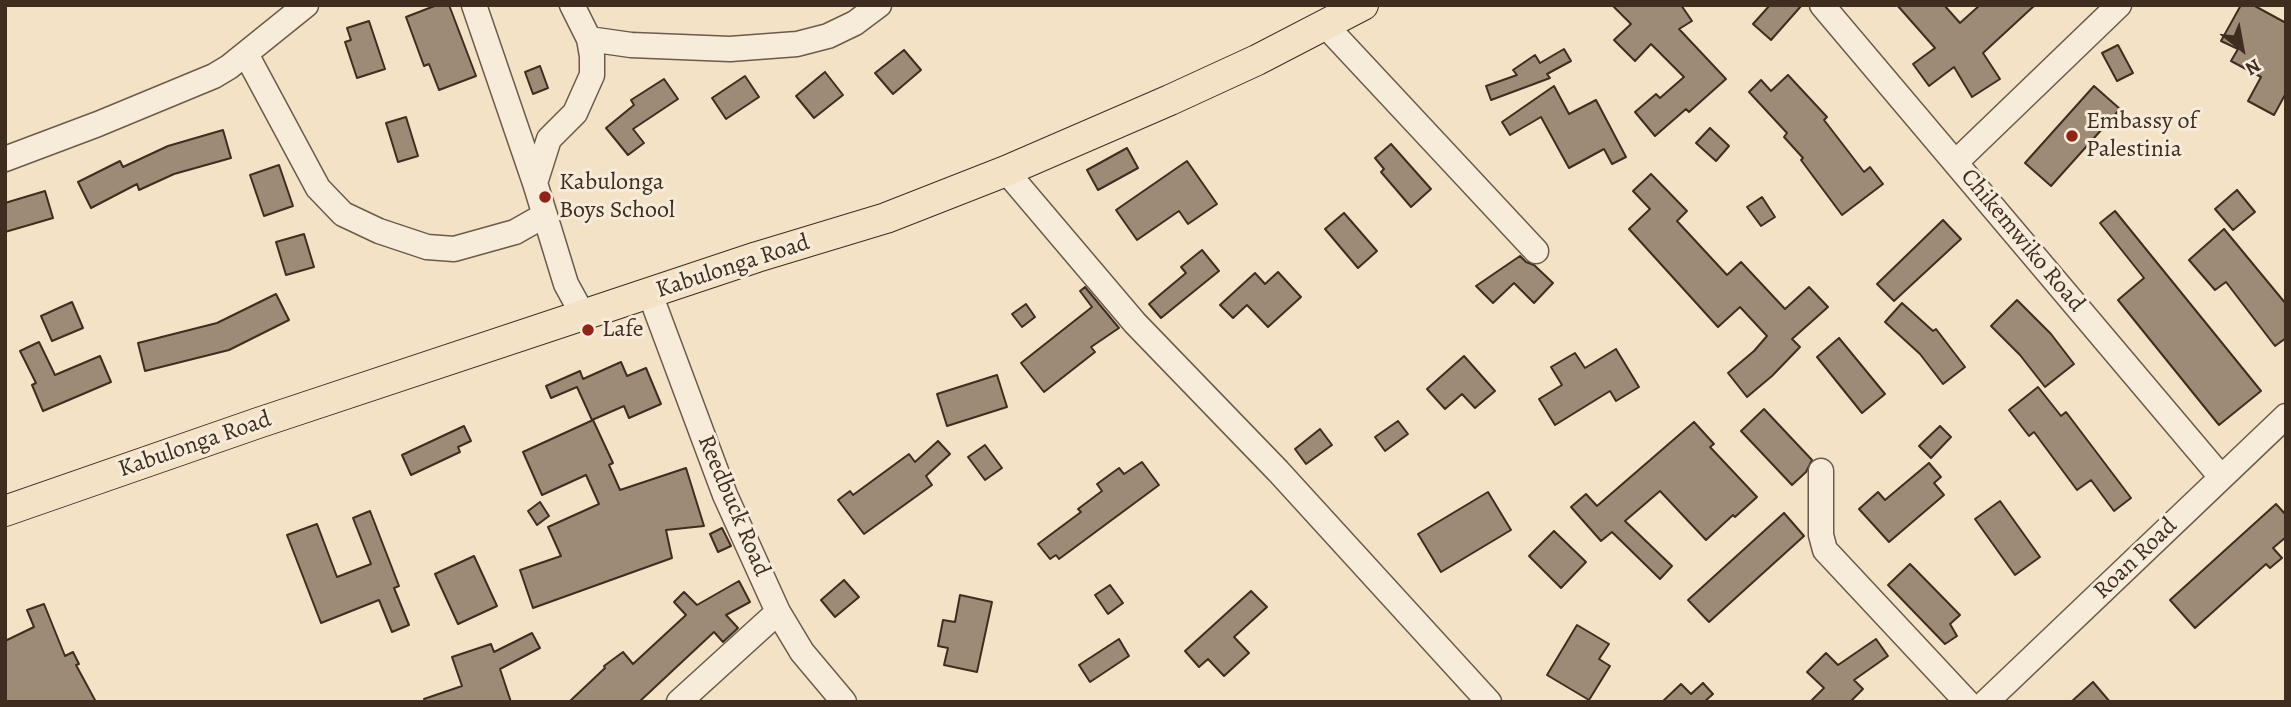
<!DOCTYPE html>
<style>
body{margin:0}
#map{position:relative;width:2291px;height:707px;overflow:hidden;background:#f3e2c6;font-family:Alegreya,serif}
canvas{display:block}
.frame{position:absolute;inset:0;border:7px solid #3f2d20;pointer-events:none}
.north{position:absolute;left:2207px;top:14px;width:70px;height:70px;-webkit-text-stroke:5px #f7ecda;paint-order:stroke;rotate:149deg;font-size:19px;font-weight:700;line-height:28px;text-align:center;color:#3f2d20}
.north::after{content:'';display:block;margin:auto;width:24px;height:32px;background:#3f2d20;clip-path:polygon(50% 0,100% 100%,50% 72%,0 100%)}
</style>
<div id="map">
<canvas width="2291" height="707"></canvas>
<div class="frame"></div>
<div class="north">N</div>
</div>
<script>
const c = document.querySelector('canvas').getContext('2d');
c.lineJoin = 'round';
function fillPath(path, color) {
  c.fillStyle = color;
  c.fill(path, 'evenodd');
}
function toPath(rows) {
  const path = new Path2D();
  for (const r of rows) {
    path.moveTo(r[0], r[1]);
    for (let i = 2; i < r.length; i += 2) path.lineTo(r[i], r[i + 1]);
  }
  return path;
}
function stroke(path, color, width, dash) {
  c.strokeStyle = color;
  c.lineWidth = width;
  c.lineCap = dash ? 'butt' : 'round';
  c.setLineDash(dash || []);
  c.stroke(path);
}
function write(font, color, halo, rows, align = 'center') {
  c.font = font + ' Alegreya,serif';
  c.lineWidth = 6;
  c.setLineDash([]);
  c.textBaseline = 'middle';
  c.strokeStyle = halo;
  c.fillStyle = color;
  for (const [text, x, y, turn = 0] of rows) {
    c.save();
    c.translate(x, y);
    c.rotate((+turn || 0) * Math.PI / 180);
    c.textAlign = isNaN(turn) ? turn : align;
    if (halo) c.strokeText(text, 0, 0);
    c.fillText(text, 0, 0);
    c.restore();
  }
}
const building = toPath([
 [437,5,449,5,476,76,439,90,429,64,424,66,406,17,437,5],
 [1612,5,1681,5,1692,21,1679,29,1726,79,1689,112,1686,109,1655,136,1635,112,1656,94,1660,98,1684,77,1651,44,1635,61,1614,40,1631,24,1612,5],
 [1770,5,1802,5,1771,40,1753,24,1770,5],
 [1897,5,1944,5,1960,23,1980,5,2035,5,1983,53,2000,79,1972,97,1954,67,1929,86,1913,64,1935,48,1897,5],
 [2241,5,2253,5,2286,23,2286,93,2274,115,2248,101,2261,77,2231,61,2238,49,2221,41,2241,5],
 [369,21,385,69,357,78,345,42,351,40,347,28,369,21],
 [2118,45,2133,73,2117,81,2102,53,2118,45],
 [1564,49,1571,61,1547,74,1550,78,1491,100,1486,86,1517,75,1513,70,1535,55,1540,63,1564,49],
 [904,50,921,70,893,94,875,73,904,50],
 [540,66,548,88,533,94,525,72,540,66],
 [825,72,843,95,814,118,796,96,825,72],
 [1788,75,1827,117,1824,120,1864,172,1870,167,1883,184,1842,215,1801,160,1803,158,1784,137,1787,133,1749,92,1761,80,1771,91,1788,75],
 [745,76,759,97,726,119,712,98,745,76],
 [664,79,678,99,633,129,644,143,628,155,606,128,634,105,631,100,664,79],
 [1554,86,1569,114,1596,100,1626,157,1612,164,1604,149,1569,168,1541,117,1510,135,1502,122,1554,86],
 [2094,86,2120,109,2051,186,2025,163,2094,86],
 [406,117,418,156,398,162,386,123,406,117],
 [1710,128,1729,146,1716,161,1696,143,1710,128],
 [223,130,231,158,174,174,139,190,137,184,91,208,78,182,120,161,123,167,168,146,223,130],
 [1391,144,1431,189,1411,207,1381,172,1384,169,1375,158,1391,144],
 [1127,148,1138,168,1098,190,1087,170,1127,148],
 [1187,161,1217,204,1188,224,1179,211,1137,240,1116,210,1187,161],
 [279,165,293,206,264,216,250,175,279,165],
 [1651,174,1687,211,1677,221,1727,275,1741,262,1785,309,1809,287,1828,307,1792,339,1800,347,1772,376,1747,397,1728,373,1754,351,1767,336,1740,307,1718,327,1629,229,1650,209,1633,191,1651,174],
 [2237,190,2255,212,2233,230,2215,209,2237,190],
 [45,191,53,218,5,232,5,203,45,191],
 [1762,197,1775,217,1761,226,1747,207,1762,197],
 [2115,211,2261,391,2219,425,2118,300,2144,278,2100,223,2115,211],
 [1344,213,1377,251,1358,268,1325,229,1344,213],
 [1943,220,1961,239,1894,301,1877,284,1943,220],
 [2224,229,2286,304,2286,338,2275,346,2226,282,2215,290,2189,260,2224,229],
 [304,234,314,267,286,275,276,242,304,234],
 [1202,250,1219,271,1161,318,1149,304,1186,273,1181,267,1202,250],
 [1520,256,1526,262,1534,265,1553,283,1534,303,1514,283,1493,303,1476,286,1520,256],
 [1278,272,1301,297,1268,327,1247,305,1233,318,1220,305,1255,273,1265,284,1278,272],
 [1085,287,1119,328,1091,347,1095,352,1044,392,1021,363,1092,307,1080,291,1085,287],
 [276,294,289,320,229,350,145,371,138,343,217,323,276,294],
 [2017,300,2051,334,2074,364,2045,387,2020,355,1991,326,2017,300],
 [72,302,83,328,52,341,41,316,72,302],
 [1902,303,1933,331,1936,329,1965,367,1943,384,1920,354,1885,322,1902,303],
 [1026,304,1035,317,1022,327,1012,314,1026,304],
 [1839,338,1885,394,1862,413,1817,357,1839,338],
 [39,342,55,375,100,356,111,382,43,411,32,385,36,383,20,351,39,342],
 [1616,349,1639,387,1616,401,1610,391,1555,425,1539,399,1562,385,1551,367,1575,353,1585,368,1616,349],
 [1464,356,1495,391,1475,408,1462,394,1445,409,1427,389,1464,356],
 [621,362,627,376,646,368,661,404,629,418,624,406,592,420,577,387,551,398,546,386,580,371,583,379,621,362],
 [997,375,1007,407,947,426,937,394,997,375],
 [2038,387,2061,416,2066,412,2131,498,2114,511,2091,480,2077,490,2034,432,2029,436,2009,410,2038,387],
 [1764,409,1812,460,1806,472,1792,485,1741,431,1764,409],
 [593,420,613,463,609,465,620,490,686,468,704,526,666,530,672,558,533,608,520,570,561,556,548,527,599,504,586,475,542,495,523,452,593,420],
 [1398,421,1408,434,1385,451,1375,437,1398,421],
 [1694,422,1714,444,1710,447,1757,497,1735,517,1733,515,1706,540,1660,491,1625,521,1672,566,1660,579,1612,532,1601,541,1571,507,1586,494,1597,506,1694,422],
 [464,426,471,441,458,447,460,452,411,475,402,455,464,426],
 [1940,426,1951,437,1931,458,1919,446,1940,426],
 [1320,429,1332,445,1306,464,1295,449,1320,429],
 [938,441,950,454,926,476,932,485,864,534,838,500,850,491,853,495,909,454,915,462,938,441],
 [985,445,1002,468,985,480,968,457,985,445],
 [1142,462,1159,485,1059,559,1056,555,1050,559,1038,544,1081,512,1078,509,1102,491,1097,484,1119,468,1124,474,1142,462],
 [1929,463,1941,477,1934,483,1944,495,1889,542,1859,509,1878,492,1885,500,1929,463],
 [1488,492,1511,530,1441,572,1418,534,1488,492],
 [2000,501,2040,557,2015,575,1975,519,2000,501],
 [540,502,549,516,537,525,528,511,540,502],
 [2276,504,2286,515,2286,537,2273,548,2282,558,2270,568,2266,564,2195,628,2170,600,2276,504],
 [370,511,399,586,394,588,409,625,392,632,379,600,321,623,287,535,317,524,337,577,371,564,353,518,370,511],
 [1784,513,1804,536,1709,622,1688,600,1784,513],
 [722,528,731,546,718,552,710,534,722,528],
 [1554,531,1586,562,1561,588,1529,556,1554,531],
 [474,556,497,606,458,624,435,574,474,556],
 [1910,564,1960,615,1950,624,1957,636,1945,644,1888,585,1910,564],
 [844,580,859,597,835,617,821,600,844,580],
 [739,581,750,602,726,615,738,628,723,642,714,632,639,702,569,702,605,668,604,666,623,652,633,664,686,615,674,602,684,592,697,605,739,581],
 [1110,585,1123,603,1108,614,1095,595,1110,585],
 [1251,591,1267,607,1234,637,1249,653,1224,676,1208,659,1199,667,1185,651,1251,591],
 [960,595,992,602,977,672,944,665,948,648,938,646,943,620,955,622,960,595],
 [44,604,65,656,73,652,79,664,76,665,96,702,5,702,5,641,34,627,27,610,44,604],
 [1577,625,1609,644,1599,659,1610,666,1589,700,1547,675,1577,625],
 [532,633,540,648,500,669,511,702,425,702,424,699,462,686,452,657,491,644,494,652,532,633],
 [1119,639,1129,656,1090,682,1079,665,1119,639],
 [1876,639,1888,656,1854,680,1863,689,1850,702,1810,702,1824,688,1807,672,1826,653,1838,665,1876,639],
 [2093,682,2110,702,2071,702,2093,682],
 [1703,683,1713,694,1704,702,1662,702,1681,684,1691,694,1703,683]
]);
fillPath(building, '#9d8b76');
stroke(building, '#3f2d20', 2);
const minor = toPath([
 [474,5,535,183,566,284,583,315],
 [1822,5,2221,477],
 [1326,26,1536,251],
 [589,39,631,45,730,49,797,44,828,36,855,23,879,5],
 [246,54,318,188,343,214,379,231,427,247,454,249,515,232,545,215],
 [5,159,98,124,214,76,229,67,306,5],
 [1956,162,2119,5],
 [1006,171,1135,323,1278,471,1489,702],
 [535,183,549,139,575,113,592,75,592,56,589,39,572,5],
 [650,294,725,495,778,612,802,652,844,702],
 [1821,471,1821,535,1825,550,1967,702],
 [679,702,778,612],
 [1986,702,2286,416]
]);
const major = toPath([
 [5,511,258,423,583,315,757,257,886,218,1006,171,1170,100,1257,60,1363,5]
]);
stroke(minor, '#6c5a4a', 27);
stroke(major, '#3f2d20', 32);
stroke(minor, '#f7ecda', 24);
stroke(major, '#f3e2c6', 30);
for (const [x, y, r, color] of [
 [2072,136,7,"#8f2418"],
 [545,197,7,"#8f2418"],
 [588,330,7,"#8f2418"]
]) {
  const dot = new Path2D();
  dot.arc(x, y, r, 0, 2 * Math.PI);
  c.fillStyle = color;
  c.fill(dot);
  stroke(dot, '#f7ecda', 2.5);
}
write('24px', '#3f2d20', '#f7ecda', [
 ["Embassy of",2086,122],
 ["Palestinia",2086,150],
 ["Kabulonga",559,183],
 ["Boys School",559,211],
 ["Lafe",602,330]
], 'left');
write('24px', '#3f2d20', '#f7ecda', [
 ["Chikemwiko Road",2022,241,50],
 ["Kabulonga Road",733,267,-18],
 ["Kabulonga Road",195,445,-19],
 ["Reedbuck Road",733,506,67],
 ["Roan Road",2136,559,-44]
]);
</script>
